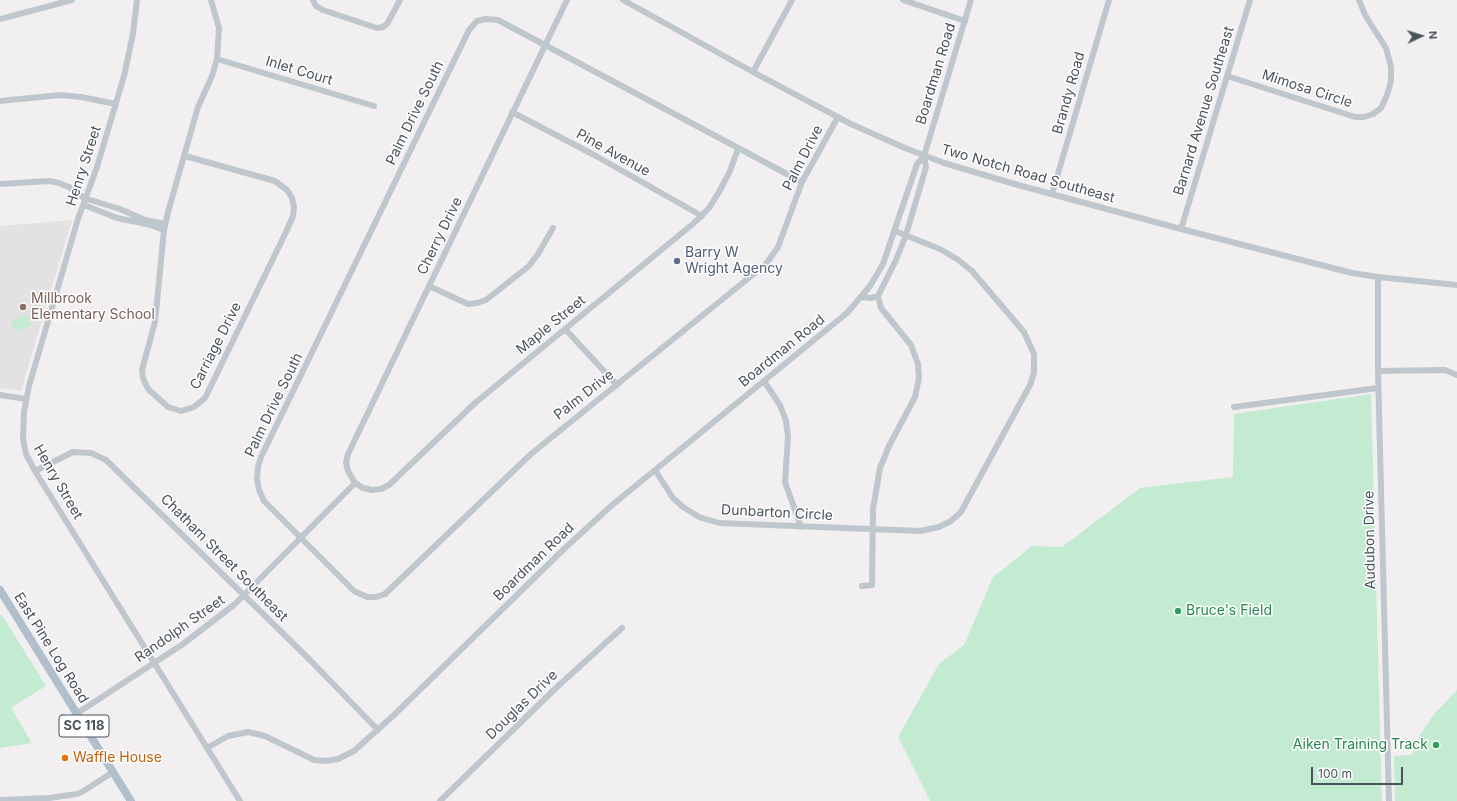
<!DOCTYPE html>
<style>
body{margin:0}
#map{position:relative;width:1457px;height:801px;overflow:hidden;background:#f2eff0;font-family:Inter,sans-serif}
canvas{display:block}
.north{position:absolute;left:1401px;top:16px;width:40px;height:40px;-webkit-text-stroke:3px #fff;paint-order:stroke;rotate:86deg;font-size:11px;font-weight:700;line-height:16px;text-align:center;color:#49535b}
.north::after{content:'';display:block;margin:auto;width:14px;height:18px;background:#49535b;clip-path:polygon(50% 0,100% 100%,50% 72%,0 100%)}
.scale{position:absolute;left:1311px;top:767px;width:92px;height:18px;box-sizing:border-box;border:2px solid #49535b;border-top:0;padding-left:5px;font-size:12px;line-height:14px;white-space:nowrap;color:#49535b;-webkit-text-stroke:3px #fff;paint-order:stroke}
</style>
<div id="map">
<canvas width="1457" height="801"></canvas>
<div class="north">N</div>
<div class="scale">100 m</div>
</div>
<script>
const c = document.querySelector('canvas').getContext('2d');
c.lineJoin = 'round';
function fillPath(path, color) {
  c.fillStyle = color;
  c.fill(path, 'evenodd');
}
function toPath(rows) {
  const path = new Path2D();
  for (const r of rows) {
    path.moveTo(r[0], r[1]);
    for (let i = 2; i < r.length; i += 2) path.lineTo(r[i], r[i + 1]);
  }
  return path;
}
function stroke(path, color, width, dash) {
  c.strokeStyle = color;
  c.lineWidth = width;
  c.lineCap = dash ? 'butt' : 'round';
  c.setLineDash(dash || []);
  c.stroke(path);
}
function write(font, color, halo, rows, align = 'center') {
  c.font = font + ' Inter,sans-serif';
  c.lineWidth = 3;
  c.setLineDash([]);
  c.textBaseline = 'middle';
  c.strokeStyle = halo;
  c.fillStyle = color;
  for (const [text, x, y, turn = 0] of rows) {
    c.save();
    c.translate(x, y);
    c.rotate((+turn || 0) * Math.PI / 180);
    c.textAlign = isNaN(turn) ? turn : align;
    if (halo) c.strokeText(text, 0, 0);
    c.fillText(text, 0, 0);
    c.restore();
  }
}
fillPath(toPath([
 [72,220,21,391,0,388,0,226]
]), '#e3e1e1');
fillPath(toPath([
 [26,314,32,325,16,332,11,321],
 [1371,394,1382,801,930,801,898,737,939,664,964,645,993,577,1032,546,1062,547,1140,488,1233,477,1234,414],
 [0,615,2,615,46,686,11,708,32,743,0,748],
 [1457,690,1457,801,1395,801,1394,756,1412,755,1420,735,1435,713]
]), '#c2ebd1');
stroke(toPath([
 [137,0,133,34,124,76,97,167,78,219,29,386,24,412,23,439,26,454,35,471,240,801],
 [313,0,316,6,323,10,377,28,383,27,387,24,400,0],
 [567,0,348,454,346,462,348,471,355,483,363,488,372,490,381,489,389,485,475,403,694,223,709,208,719,192,730,171,738,149],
 [623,0,753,72,851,124,905,148,944,163,1018,185,1181,229,1352,273,1378,277,1457,285],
 [903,0,965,21],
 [0,19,72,0],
 [217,59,374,106],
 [753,72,792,0],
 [1227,76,1355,117,1364,117,1373,114,1381,108,1387,95,1391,81,1391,67,1386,48,1365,15,1359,0],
 [0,101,60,95,81,97,116,104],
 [512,112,596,156,702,216],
 [185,156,275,181,287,190,292,198,294,207,293,216,287,230,205,398,194,407,181,411,168,407,148,389,143,378,142,370,155,322,164,230,168,212,198,107,212,76,217,59,219,28,211,0],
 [802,182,498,20,485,19,477,21,469,30,261,457,258,467,257,479,259,490,264,501,354,591,367,597,376,597,385,594,531,454,766,264,778,247,802,182,838,117],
 [0,184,49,181,59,183,69,187,84,198,120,209,145,220,165,224],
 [1052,194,1109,0],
 [84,205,117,218,147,224,164,230],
 [1181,229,1250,0],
 [1378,277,1378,371,1389,801],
 [429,286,468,304,477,303,486,300,529,266,538,254,553,228],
 [861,297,871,298,878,296,896,260,906,235,926,167,924,156,971,0],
 [565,329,617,385],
 [1378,371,1445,370,1457,375],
 [764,381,780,405,786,421,788,436,785,482,801,527],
 [0,395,26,399],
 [1234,407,1378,388],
 [655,470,673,498,683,507,699,517,719,523,920,531,939,527,951,521,961,512,1030,385,1034,373,1034,354,1024,332,972,271,957,259,940,249,895,231],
 [35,471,73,452,91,453,106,460,309,659,378,730],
 [862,586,872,585,873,509,880,468,889,446,915,397,919,378,918,364,911,345,881,308,878,296],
 [76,714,183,644,235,604,355,483],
 [207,748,228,736,248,732,265,736,314,760,326,761,338,759,354,751,394,715,565,548,611,506,847,313,870,286,883,264,917,164,924,156],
 [0,800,49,798,77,794,82,792,113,772],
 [440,801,557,687,622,628]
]), '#bfc7cd', 6);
stroke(toPath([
 [0,590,131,801]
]), '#b1bfcc', 8);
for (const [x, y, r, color] of [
 [677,261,4,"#5c6f8a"],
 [23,307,4,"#8d6e63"],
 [1178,611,4,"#2e9e5b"],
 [1436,745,4,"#2e9e5b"],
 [65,758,4,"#e8710a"]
]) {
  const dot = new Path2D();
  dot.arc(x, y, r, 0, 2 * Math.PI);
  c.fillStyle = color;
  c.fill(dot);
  stroke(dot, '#fff', 1.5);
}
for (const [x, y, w] of [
 [84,726,50]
]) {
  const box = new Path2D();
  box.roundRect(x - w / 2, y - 11, w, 22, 3);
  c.fillStyle = '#fff';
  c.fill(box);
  stroke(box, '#49535b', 1);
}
write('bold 13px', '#49535b', null, [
 ["SC 118",84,726]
]);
write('14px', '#49535b', '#fff', [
 ["Inlet Court",299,71,17],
 ["Boardman Road",936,74,-73],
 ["Mimosa Circle",1307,89,18],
 ["Brandy Road",1069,93,-74],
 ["Barnard Avenue Southeast",1204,111,-73],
 ["Palm Drive South",415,113,-64],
 ["Pine Avenue",613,153,29],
 ["Palm Drive",803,158,-63],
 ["Henry Street",84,166,-72],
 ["Two Notch Road Southeast",1028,174,16],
 ["Cherry Drive",440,236,-64],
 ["Maple Street",551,325,-39],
 ["Carriage Drive",216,346,-63],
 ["Boardman Road",782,351,-39],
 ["Palm Drive",584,395,-38],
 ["Palm Drive South",274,405,-64],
 ["Henry Street",58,482,60],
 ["Dunbarton Circle",777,513,3],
 ["Audubon Drive",1370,540,-91],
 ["Chatham Street Southeast",224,558,45],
 ["Boardman Road",534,562,-44],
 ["Randolph Street",180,629,-35],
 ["East Pine Log Road",51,648,58],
 ["Douglas Drive",522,705,-44]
]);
write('14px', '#4e5e75', '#fff', [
 ["Barry W",685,253],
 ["Wright Agency",685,269]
], 'left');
write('14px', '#785e54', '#fff', [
 ["Millbrook",31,299],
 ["Elementary School",31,315]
], 'left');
write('14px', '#27864d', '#fff', [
 ["Bruce's Field",1186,611],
 ["Aiken Training Track",1428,745,"right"]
], 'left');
write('14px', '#c56008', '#fff', [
 ["Waffle House",73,758]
], 'left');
</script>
